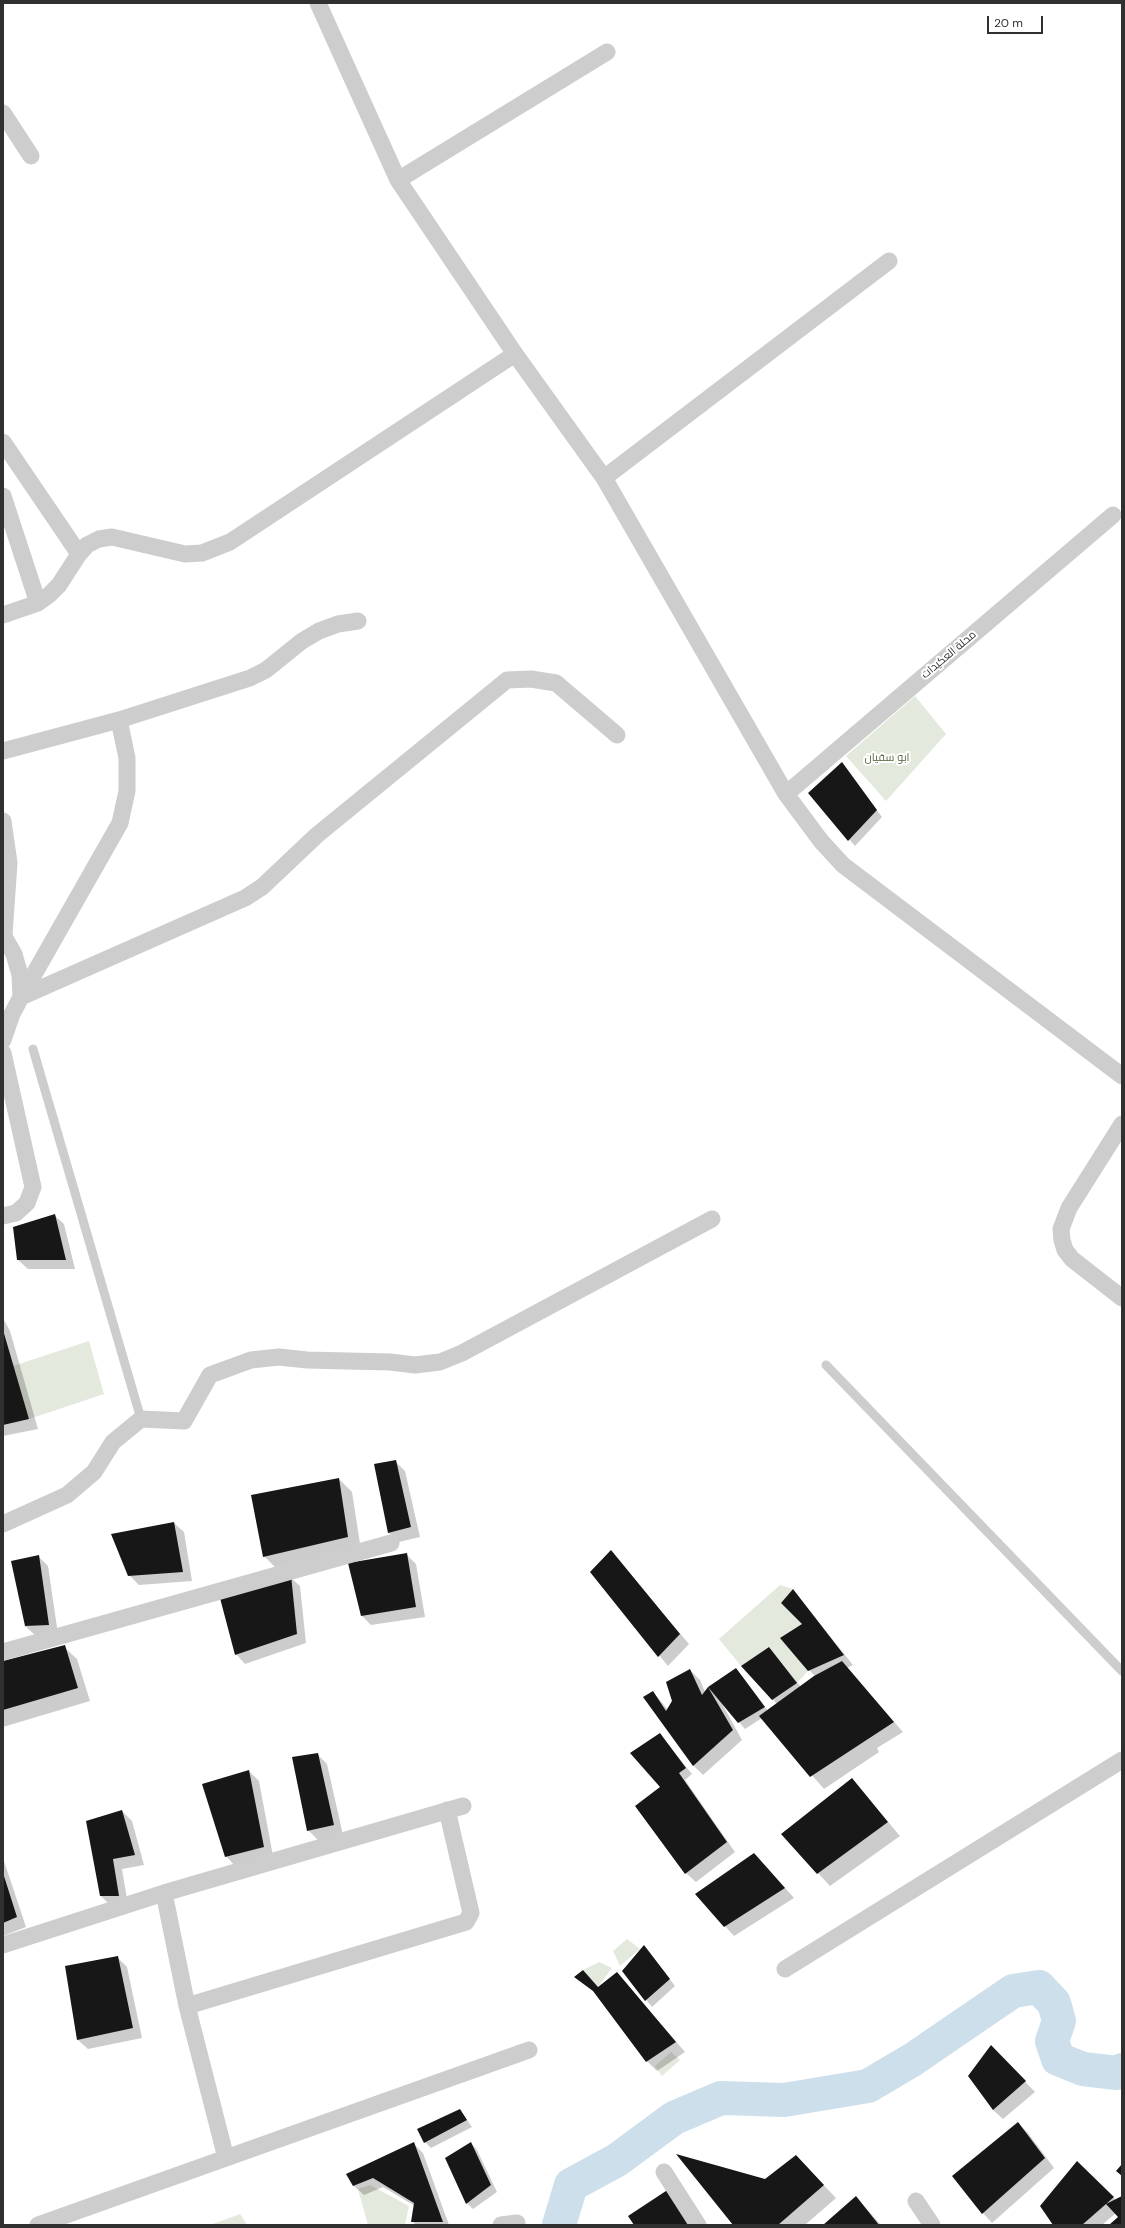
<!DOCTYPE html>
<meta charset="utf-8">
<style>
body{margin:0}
#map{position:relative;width:1125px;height:2228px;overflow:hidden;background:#fff;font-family:"DM Sans",sans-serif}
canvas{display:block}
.frame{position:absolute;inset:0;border:4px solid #303030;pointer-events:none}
.scale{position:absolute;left:987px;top:16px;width:56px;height:18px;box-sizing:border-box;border:2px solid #303030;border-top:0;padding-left:5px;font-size:12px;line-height:14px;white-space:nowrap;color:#303030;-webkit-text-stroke:3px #fff;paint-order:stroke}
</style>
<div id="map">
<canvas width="1125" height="2228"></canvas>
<div class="frame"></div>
<div class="scale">20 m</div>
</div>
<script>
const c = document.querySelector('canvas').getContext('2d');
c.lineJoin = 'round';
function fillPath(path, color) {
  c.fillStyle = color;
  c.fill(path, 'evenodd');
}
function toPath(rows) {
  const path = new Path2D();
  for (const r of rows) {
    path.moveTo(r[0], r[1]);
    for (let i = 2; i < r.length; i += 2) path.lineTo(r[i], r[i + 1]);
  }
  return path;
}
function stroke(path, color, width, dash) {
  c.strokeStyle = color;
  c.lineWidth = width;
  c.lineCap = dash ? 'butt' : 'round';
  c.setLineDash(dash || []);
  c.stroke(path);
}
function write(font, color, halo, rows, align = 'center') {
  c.font = font + ' "DM Sans",Cairo,sans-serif';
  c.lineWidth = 4;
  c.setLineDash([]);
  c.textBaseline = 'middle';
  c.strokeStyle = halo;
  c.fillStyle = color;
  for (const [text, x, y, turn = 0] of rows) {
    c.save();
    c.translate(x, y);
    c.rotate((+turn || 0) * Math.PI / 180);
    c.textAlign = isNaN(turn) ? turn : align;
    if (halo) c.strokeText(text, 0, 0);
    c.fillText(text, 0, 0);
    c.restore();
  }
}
fillPath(toPath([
 [915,696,946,734,886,801,846,756],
 [89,1341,104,1394,29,1419,13,1366],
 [780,1585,793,1589,781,1603,802,1624,808,1671,797,1683,769,1647,741,1666,719,1639],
 [627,1939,640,1949,620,1966,613,1951],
 [599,1962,612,1968,598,1987,583,1970],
 [671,2052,680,2060,662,2076,655,2066],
 [370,2185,409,2206,405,2225,368,2225,358,2189],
 [240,2214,247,2225,210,2225]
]), '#e4e9dd');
fillPath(toPath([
 [842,764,882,817,855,846,809,793],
 [54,1215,64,1224,75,1269,28,1269,18,1260],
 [3,1318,10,1331,38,1429,3,1436,3,1378,5,1378,3,1371],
 [395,1461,405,1471,420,1537,399,1542,389,1533,375,1464],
 [339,1479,352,1492,361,1550,277,1569,264,1556],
 [174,1523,184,1532,192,1581,139,1585,129,1575],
 [611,1552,689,1644,668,1666,591,1572],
 [406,1554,416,1564,425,1617,371,1625,362,1616],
 [38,1556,48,1566,58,1634,35,1635,25,1626],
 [290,1577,300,1586,306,1643,245,1664,236,1654],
 [793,1590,853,1665,847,1668,903,1732,877,1748,879,1752,824,1789,762,1718,745,1729,720,1700,742,1740,703,1775,694,1766,645,1698,653,1692,668,1710,690,1670,700,1680,705,1692,709,1687,742,1676,768,1711,777,1704,742,1666,769,1648,801,1687,815,1676,809,1670,804,1625],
 [64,1647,77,1659,90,1701,3,1727,3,1662],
 [660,1735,692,1774,685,1780,735,1852,696,1882,686,1873],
 [317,1754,327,1764,343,1835,318,1840,308,1830],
 [249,1771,259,1781,273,1856,235,1866,226,1856],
 [852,1779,900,1836,830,1886,818,1873],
 [122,1811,132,1821,144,1865,122,1869,128,1905,111,1906,101,1896],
 [3,1858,26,1927,3,1936],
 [764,1864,794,1898,734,1936,725,1926],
 [644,1947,675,1986,652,2007,623,1971],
 [118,1958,127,1967,142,2038,88,2049,78,2040],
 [617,1973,685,2052,657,2071,647,2061,595,1993],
 [991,2046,1035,2092,1003,2119,993,2110,969,2076],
 [460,2110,472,2127,431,2148,425,2142],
 [1018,2123,1028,2133,1054,2168,992,2223,983,2213],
 [413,2143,423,2153,449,2225,416,2225,412,2221,415,2206,383,2187,364,2195,354,2186,347,2174],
 [471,2143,477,2150,497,2192,473,2209,467,2203],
 [796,2156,836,2198,805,2225,735,2225,765,2180],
 [1077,2163,1116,2200,1122,2197,1122,2225,1110,2225,1119,2217,1116,2213,1102,2225,1055,2225],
 [856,2197,881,2225,825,2225]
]), '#0003');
stroke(toPath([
 [559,2225,571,2185,617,2160,674,2118,721,2098,784,2100,868,2086,912,2060,1013,1991,1039,1987,1054,2003,1059,2021,1052,2041,1058,2059,1083,2069,1117,2073,1122,2070]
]), '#cddfeb', 34);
fillPath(toPath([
 [842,762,877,810,848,841,808,793],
 [55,1214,66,1260,17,1260,13,1227],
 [3,1330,29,1419,3,1425,4,1377],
 [396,1460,411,1527,388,1533,374,1464],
 [339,1478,348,1537,263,1557,251,1495],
 [174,1522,183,1572,128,1576,111,1534],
 [611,1550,680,1634,658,1657,590,1572],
 [407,1553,416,1607,361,1616,348,1563],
 [39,1555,49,1625,25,1626,11,1561],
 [291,1575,297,1634,235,1655,220,1598],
 [793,1589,844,1655,808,1671,780,1638,802,1624,781,1603],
 [65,1645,78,1688,3,1710,3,1661],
 [769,1647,797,1683,772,1700,741,1666],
 [842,1661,894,1722,810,1777,759,1716,814,1676],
 [736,1668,765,1707,738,1723,708,1687],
 [690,1669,702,1695,708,1687,733,1730,693,1766,643,1697,653,1691,666,1711,672,1701,666,1682],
 [660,1733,686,1768,679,1773,727,1842,685,1874,635,1806,660,1787,630,1753],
 [318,1753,334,1825,307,1831,292,1757],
 [249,1770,264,1847,225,1857,202,1784],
 [852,1778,888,1822,817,1874,781,1834],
 [122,1810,135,1855,113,1859,119,1896,100,1896,86,1821],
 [754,1853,785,1888,724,1927,695,1894],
 [3,1873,17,1917,3,1923],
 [644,1945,670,1979,645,2001,622,1971],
 [118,1956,133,2028,77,2040,65,1966],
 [583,1970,598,1987,617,1972,676,2042,646,2062,593,1991,574,1977],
 [991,2045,1026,2081,993,2110,968,2076],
 [460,2109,467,2120,424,2143,417,2129],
 [1018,2122,1045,2158,982,2214,952,2176],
 [414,2142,443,2222,411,2222,414,2203,373,2178,353,2186,346,2174],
 [471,2142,491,2185,466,2204,445,2158],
 [676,2154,765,2179,796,2155,824,2185,778,2225,733,2225],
 [1077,2161,1114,2197,1082,2225,1053,2225,1040,2206],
 [1122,2164,1122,2176,1116,2171],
 [669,2189,696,2225,634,2225,628,2216],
 [856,2196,879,2225,823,2225],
 [1122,2196,1122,2225,1109,2225,1118,2217,1106,2204]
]), '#171717');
stroke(toPath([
 [33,1049,141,1419],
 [826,1365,1122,1671]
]), '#cdcdcd', 9);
stroke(toPath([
 [318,3,398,180,515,354,604,478,786,794,821,841,843,865,1122,1076],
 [3,113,31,156],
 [398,180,607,52],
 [3,442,79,554],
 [604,478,889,261],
 [3,496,38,603],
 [3,615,38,603,49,595,59,585,79,554,87,545,99,539,112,537,185,554,202,553,230,542,515,354],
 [3,751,119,720,250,678,266,670,302,641,319,631,338,624,358,621],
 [786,794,1113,515],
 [3,821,9,863,4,935],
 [3,935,14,954,20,975,21,997,245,898,262,887,317,835,507,680,531,679,556,683,617,735],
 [3,1040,12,1014,21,997,120,823,127,791,127,758,119,720],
 [3,1053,33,1187,27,1203,16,1213,3,1216],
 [1122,1124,1069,1208,1061,1229,1062,1240,1065,1250,1072,1259,1122,1298],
 [3,1524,67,1495,94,1472,113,1442,141,1419,184,1421,210,1375,251,1360,279,1357,307,1360,390,1362,415,1365,440,1362,462,1353,712,1219],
 [3,1652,391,1543],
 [164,1893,187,2006,226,2158],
 [3,1945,164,1893,463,1806],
 [785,1969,1122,1760],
 [187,2006,466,1922,471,1913,447,1810],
 [664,2172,698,2225],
 [916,2201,932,2225],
 [38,2225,529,2050],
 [501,2225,517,2223]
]), '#cdcdcd', 17);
write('11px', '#303030', '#fff', [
 ["محلة العكيدات",949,655,-40]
]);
write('11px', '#546a40', '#fff', [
 ["ابو سفيان",887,758]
]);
</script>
